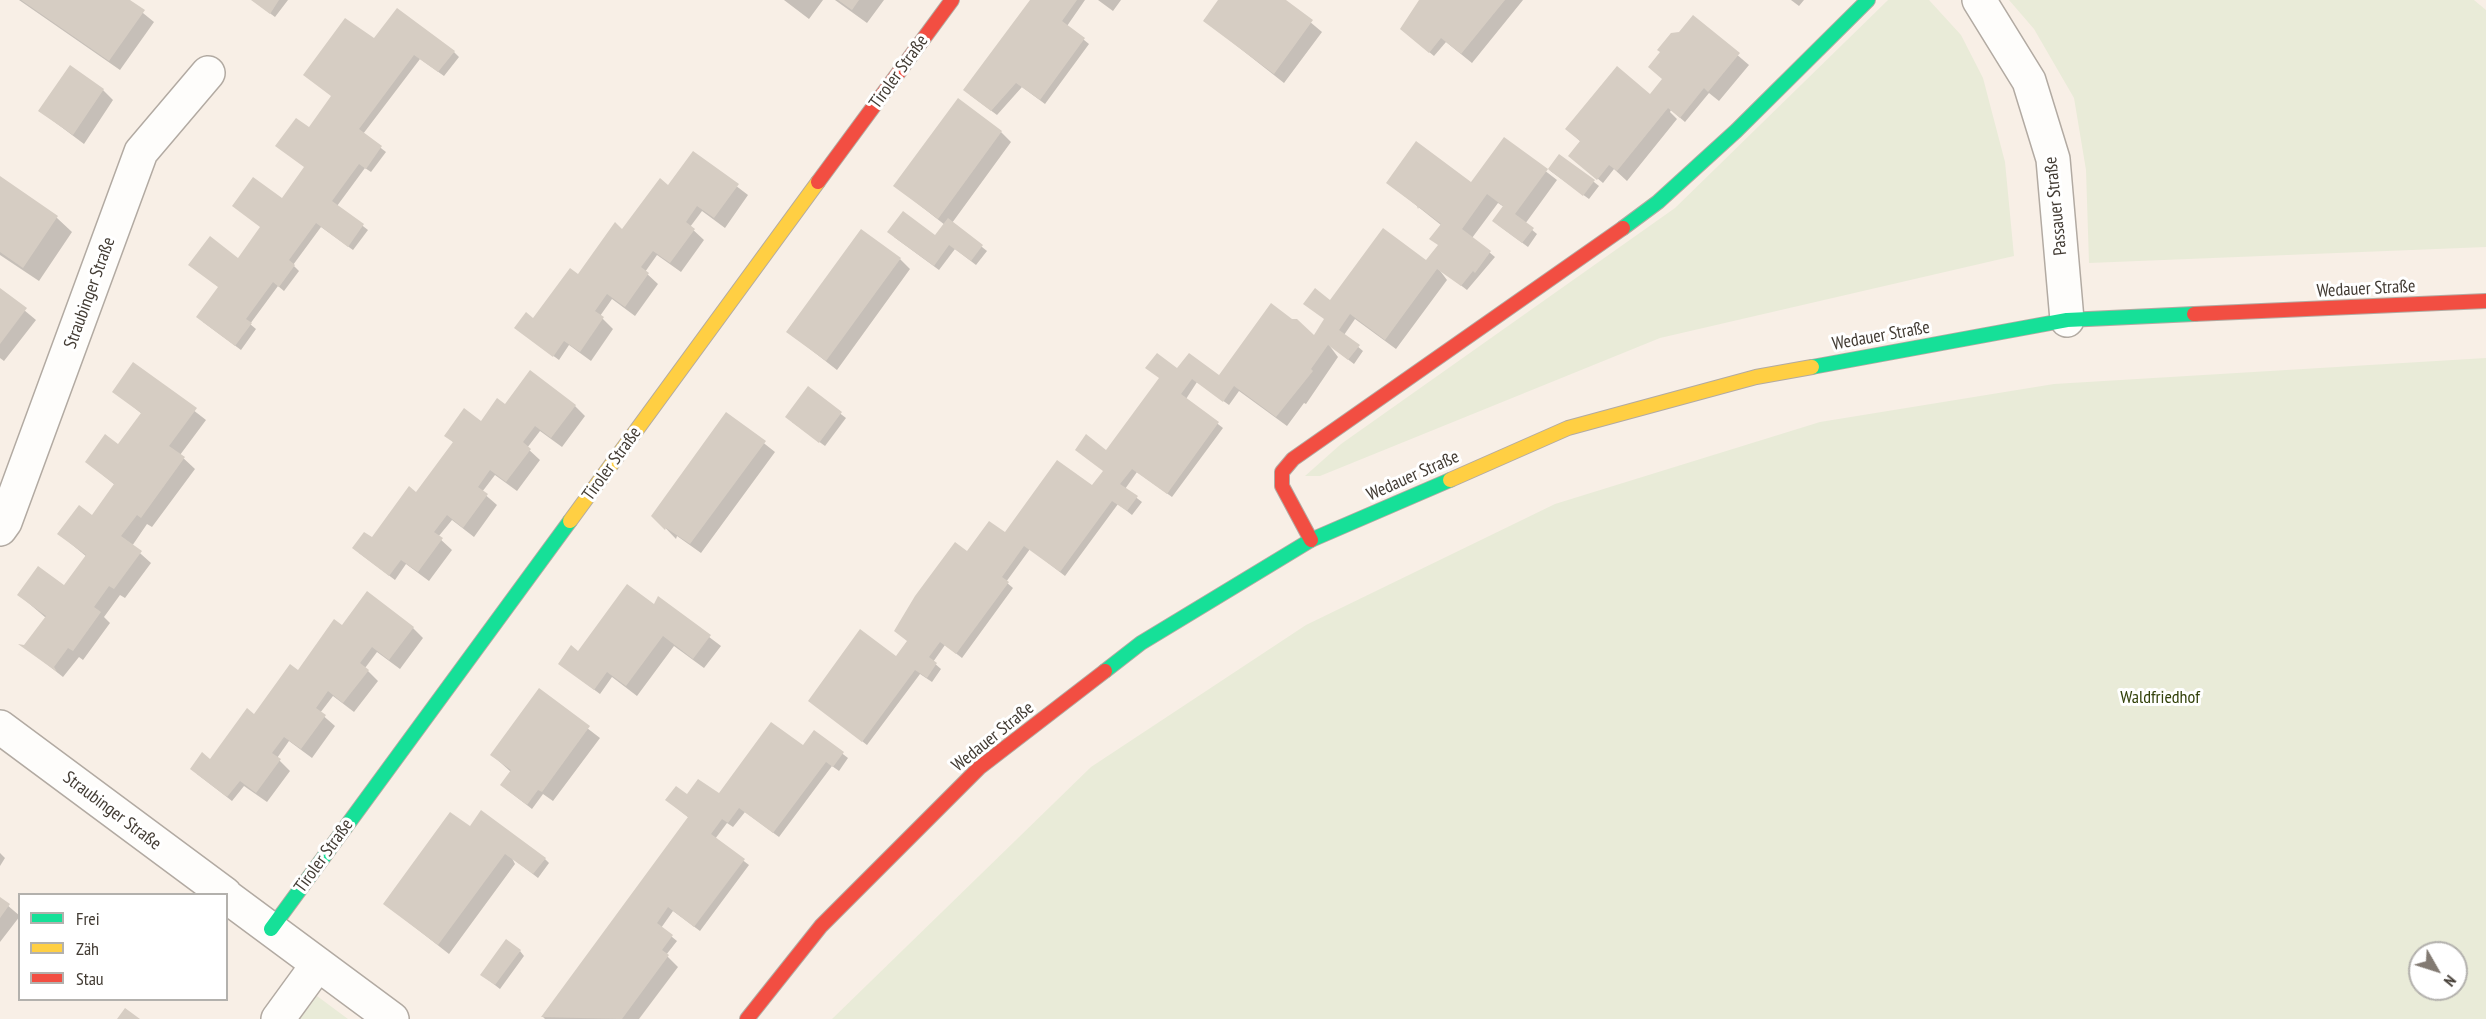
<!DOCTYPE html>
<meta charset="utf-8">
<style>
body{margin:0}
#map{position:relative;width:2486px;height:1019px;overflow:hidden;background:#f8efe6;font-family:"PT Sans Narrow",sans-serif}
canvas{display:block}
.legend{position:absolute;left:18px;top:893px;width:210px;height:108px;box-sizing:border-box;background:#fff;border:2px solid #b3b1ad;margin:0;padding:8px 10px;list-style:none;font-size:18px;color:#423b33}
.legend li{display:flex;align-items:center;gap:12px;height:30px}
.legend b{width:30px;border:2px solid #b3b1ad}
.north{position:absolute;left:2408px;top:941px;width:60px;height:60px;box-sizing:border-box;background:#fff;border:2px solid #b3b1ad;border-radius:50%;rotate:129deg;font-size:16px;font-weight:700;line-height:24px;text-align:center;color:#423b33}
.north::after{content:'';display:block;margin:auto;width:21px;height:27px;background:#827a72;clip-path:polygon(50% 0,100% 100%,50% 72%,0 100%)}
</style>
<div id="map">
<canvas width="2486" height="1019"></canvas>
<ul class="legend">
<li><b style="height:8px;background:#16e098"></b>Frei</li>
<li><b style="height:8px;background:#ffcf43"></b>Zäh</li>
<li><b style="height:8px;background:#f24e42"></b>Stau</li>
</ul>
<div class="north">N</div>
</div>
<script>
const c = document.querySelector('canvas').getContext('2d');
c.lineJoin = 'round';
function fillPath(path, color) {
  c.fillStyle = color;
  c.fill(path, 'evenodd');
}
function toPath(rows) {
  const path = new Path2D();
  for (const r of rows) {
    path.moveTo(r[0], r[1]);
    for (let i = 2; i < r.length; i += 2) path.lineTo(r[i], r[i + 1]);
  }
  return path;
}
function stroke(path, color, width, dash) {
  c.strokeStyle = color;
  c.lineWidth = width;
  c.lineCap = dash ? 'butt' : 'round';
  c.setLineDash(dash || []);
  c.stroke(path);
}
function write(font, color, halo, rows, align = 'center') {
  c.font = font + ' "PT Sans Narrow",sans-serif';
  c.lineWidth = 6;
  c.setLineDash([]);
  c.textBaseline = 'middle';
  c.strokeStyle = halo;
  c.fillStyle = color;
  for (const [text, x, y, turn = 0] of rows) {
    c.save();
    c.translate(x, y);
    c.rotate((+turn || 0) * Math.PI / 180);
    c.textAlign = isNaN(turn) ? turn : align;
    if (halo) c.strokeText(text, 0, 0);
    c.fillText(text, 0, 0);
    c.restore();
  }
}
fillPath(toPath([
 [1888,0,1929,0,1961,35,1983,78,2005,162,2014,256,1660,338,1320,476,1305,476,1341,444,1675,208],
 [2009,0,2474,0,2486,10,2486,247,2089,263,2086,170,2074,98,2034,29],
 [2486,358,2486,1019,832,1019,1091,767,1306,625,1555,504,1820,422,2054,384],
 [2420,953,2456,953,2456,989,2420,989],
 [317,996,348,1019,300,1019]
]), '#e9ebd8');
fillPath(toPath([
 [19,0,127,0,154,22,120,70],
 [252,0,288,0,275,17],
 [784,0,823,0,809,19],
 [835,0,884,0,867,23],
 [1032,0,1085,0,1067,26,1089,44,1045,104,1022,87,997,115,970,95],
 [1098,0,1121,0,1113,11],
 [1220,0,1284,0,1322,32,1284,83,1204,20],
 [1421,0,1523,0,1472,63,1446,42,1434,56,1407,34],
 [1791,0,1804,0,1799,6],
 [1693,17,1749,65,1719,101,1709,93,1685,122,1671,110,1670,112,1677,119,1627,181,1614,169,1603,183,1575,160,1581,142,1567,129,1651,96,1664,80,1680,33],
 [375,40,454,52,459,57,444,76,420,59,363,134,386,152,371,172,365,168,337,206,368,230,353,250,321,227,293,265,299,271,284,291,278,286,250,324,256,329,241,350,203,322,220,288,190,265,239,260,306,168,309,129],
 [103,90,113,100,84,144,40,111],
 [1001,132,1011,142,952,223,987,251,976,265,955,249,939,270,894,237,936,238,945,225,895,186],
 [1504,139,1557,180,1525,224,1537,234,1528,247,1498,225,1504,207,1498,203,1472,238,1495,257,1467,290,1438,268,1447,280,1396,349,1355,319,1344,335,1363,351,1354,364,1329,345,1338,357,1306,404,1304,403,1287,426,1239,391,1229,405,1197,382,1186,399,1223,428,1172,497,1137,472,1125,489,1142,502,1132,515,1118,504,1065,576,1030,549,1006,582,1013,588,962,658,945,645,933,662,941,669,932,682,920,674,867,745,810,701,896,658,967,553,1092,488,1104,471,1107,452,1178,370,1224,380,1315,336,1326,320,1330,302,1432,267,1439,246,1441,225,1388,183,1471,184],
 [693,153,748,195,725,228,702,211,690,227,704,240,681,272,657,255,645,272,658,284,635,316,612,299,600,316,613,329,591,361,569,345,559,360,521,332,669,187],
 [1549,170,1594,182,1599,186,1589,199],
 [0,179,57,218,72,232,39,281,0,255],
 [900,259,910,269,837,370,788,332],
 [0,290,36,320,4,361,0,358],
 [134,364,206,420,180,455,195,469,152,527,147,524,132,546,151,563,125,598,120,595,104,617,110,623,83,660,79,657,63,677,25,647,46,618,19,595,65,588,87,557,59,534,92,517,115,485,87,462,119,446,142,414,114,391],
 [808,389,846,418,825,446,792,422],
 [506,406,575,406,585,416,562,447,540,431,527,448,540,460,517,491,495,475,482,492,497,505,474,537,452,520,438,537,452,550,429,581,406,564,395,580,359,553,379,546,422,499,454,443,446,435,481,423],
 [727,414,775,452,701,553,677,536,676,539,653,515],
 [659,599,721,646,704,668,674,646,637,696,612,677,600,694,565,668,579,653,655,606],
 [413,628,423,638,400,669,377,652,365,668,378,681,354,712,333,696,320,713,335,726,312,758,289,741,277,758,290,771,267,802,244,786,232,801,197,774,254,716,304,676,348,631],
 [539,691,600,738,553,801,543,794,532,809,506,789,511,772,492,755],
 [814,732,848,758,839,771,832,766,779,837,745,812,733,827,727,823,715,839,749,865,700,931,673,911,661,928,677,941,666,955,678,967,639,1019,545,1019,543,1017,689,818,667,800,687,796,719,796,804,747],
 [475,832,545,859,549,863,538,878,512,858,515,864,449,954,385,904],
 [0,853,5,858,0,866],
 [0,899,20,916,0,942],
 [520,951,524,956,500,989,487,979]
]), '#0003');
fillPath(toPath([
 [21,0,130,0,145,10,109,61],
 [251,0,279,0,270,14],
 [838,0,859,0,852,10],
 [1030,0,1077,0,1062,21,1085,38,1040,100,1016,83,991,111,963,90],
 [1218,0,1286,0,1313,20,1274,74,1203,21],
 [1419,0,1505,0,1461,54,1441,38,1429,53,1400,29],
 [397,8,455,51,438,72,414,55,359,129,382,146,366,169,359,164,332,201,364,224,348,247,316,223,289,260,295,265,279,287,273,282,246,319,252,323,235,346,196,317,218,287,188,265,210,236,238,258,260,227,232,206,253,177,282,198,304,167,275,146,296,118,309,127,331,96,303,75,345,18,374,38],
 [1693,15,1740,53,1708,92,1704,88,1680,118,1668,108,1617,171,1609,165,1597,180,1568,156,1580,141,1565,129,1617,66,1650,94,1662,79,1648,67,1660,52,1657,50,1671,33,1679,32],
 [70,65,104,89,73,135,38,111],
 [958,98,1002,131,938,219,893,186],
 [1504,137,1548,169,1515,214,1534,228,1522,243,1492,221,1503,206,1487,194,1462,229,1491,251,1475,273,1473,271,1461,286,1437,269,1385,340,1350,314,1339,330,1360,345,1348,360,1328,345,1311,369,1313,371,1276,417,1234,386,1223,402,1192,379,1181,394,1219,422,1167,494,1132,469,1120,484,1138,496,1127,511,1112,501,1060,572,1024,546,1002,577,1009,582,956,654,940,642,929,657,937,663,927,678,915,670,862,742,808,701,860,629,896,656,907,641,894,631,915,596,955,542,967,551,989,521,1005,532,1057,460,1092,485,1103,471,1075,450,1086,434,1106,450,1159,378,1145,368,1157,353,1177,368,1189,353,1219,375,1271,303,1292,319,1297,319,1314,335,1324,319,1303,304,1315,288,1330,300,1383,228,1426,260,1438,245,1429,239,1441,224,1419,207,1418,209,1417,206,1386,183,1416,141,1471,182],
 [693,151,739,184,714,218,697,206,686,222,695,229,670,263,653,251,641,267,649,273,625,307,607,294,595,311,604,317,580,352,564,341,553,357,514,328,526,312,533,318,570,268,578,274,615,222,622,229,660,178,668,185],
 [1559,154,1595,180,1583,196,1548,169],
 [0,176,58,216,23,268,0,252],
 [903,211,935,235,948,218,983,245,971,261,949,245,934,266,887,232],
 [861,229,901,258,826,361,786,332],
 [0,288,27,308,0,344],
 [133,362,197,408,169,446,185,457,141,518,137,515,121,536,142,551,114,589,109,586,94,607,101,612,73,651,68,648,54,667,57,672,18,644,24,645,46,616,17,595,38,566,64,585,86,555,57,534,79,505,92,515,114,484,85,462,105,434,118,444,141,413,112,392],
 [530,370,576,405,551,438,535,426,523,442,531,449,506,482,490,470,478,487,488,494,463,528,447,515,434,532,443,538,418,572,401,560,389,576,352,548,364,532,372,537,409,486,416,492,453,442,444,436,464,408,481,421,497,398,505,404],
 [808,386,842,412,819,443,785,417],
 [726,412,766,441,690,544,666,528,665,530,651,516],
 [627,584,654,604,658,596,711,635,693,659,663,636,626,686,607,672,594,690,558,664,571,645,578,651],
 [367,591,414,627,389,660,372,647,360,663,369,670,343,703,328,691,316,708,326,715,301,749,284,737,272,753,281,759,256,793,240,781,227,797,190,769,202,752,210,759,247,708,254,714,290,664,298,670,334,619,342,625],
 [539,688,590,726,542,792,538,790,527,805,500,785,511,770,490,755],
 [771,722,803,745,814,730,844,752,833,767,826,762,773,833,739,808,728,823,722,819,711,834,745,859,694,927,668,907,657,923,673,935,662,950,669,955,622,1019,541,1017,688,817,665,800,676,786,687,794,698,779,719,793],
 [481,810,546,858,533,874,505,854,438,945,383,904,450,812,470,826],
 [0,897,10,904,0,918],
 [506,939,521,950,495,985,480,975],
 [125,1008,140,1019,117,1019]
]), '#d6cdc3');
const street = toPath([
 [1979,0,2029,81,2053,159,2067,320],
 [0,529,5,522,141,152,208,73],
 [0,727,225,894],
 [226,896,392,1019],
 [278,1019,318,964]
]);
const fast = toPath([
 [1623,228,1658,202,1736,131,1868,0],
 [1812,367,2067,320,2194,314],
 [1105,671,1141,643,1311,540,1450,480],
 [271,929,570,521]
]);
const slow = toPath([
 [1450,480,1568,428,1756,377,1812,367],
 [570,521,818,182]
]);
const jam = toPath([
 [818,182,952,0],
 [2194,314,2486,301],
 [1311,540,1282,486,1282,472,1293,459,1623,228],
 [747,1019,821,926,979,768,1105,671]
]);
stroke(street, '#b2aaa2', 36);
stroke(fast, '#b2aaa2', 16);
stroke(slow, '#b2aaa2', 16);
stroke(jam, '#b2aaa2', 16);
stroke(street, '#fefdfb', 33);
stroke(fast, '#16e098', 14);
stroke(slow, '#ffcf43', 14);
stroke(jam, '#f24e42', 14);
write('18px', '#423b33', '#fff', [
 ["Tiroler Straße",899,72,-54],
 ["Passauer Straße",2056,206,-96],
 ["Wedauer Straße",2366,289,-3],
 ["Straubinger Straße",90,293,-70],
 ["Wedauer Straße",1881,336,-10],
 ["Tiroler Straße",612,464,-54],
 ["Wedauer Straße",1413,476,-24],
 ["Wedauer Straße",993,737,-39],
 ["Straubinger Straße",112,811,37],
 ["Tiroler Straße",324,856,-54]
]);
write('18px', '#32410a', '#fff', [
 ["Waldfriedhof",2160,698]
]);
</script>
